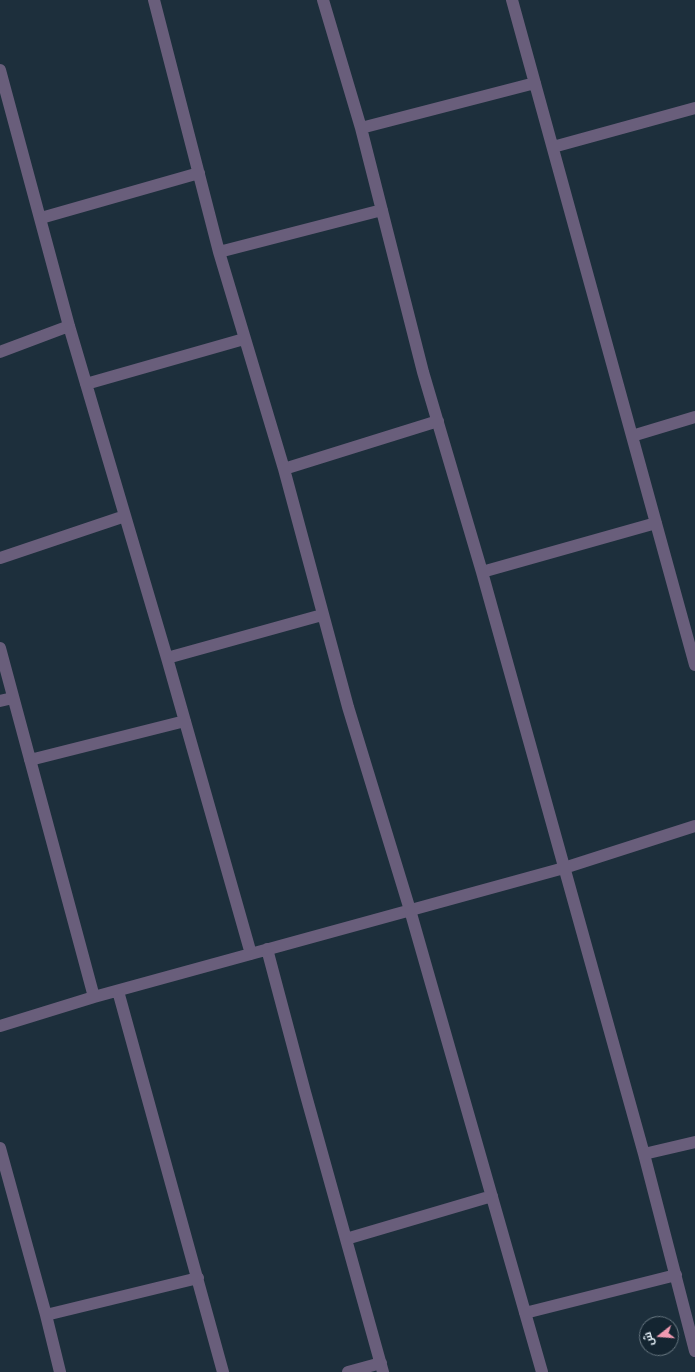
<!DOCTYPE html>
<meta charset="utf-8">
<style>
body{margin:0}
#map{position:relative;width:695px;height:1372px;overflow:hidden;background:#1d2f3c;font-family:Commissioner,Cairo,sans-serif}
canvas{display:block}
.north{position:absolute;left:639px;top:1316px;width:40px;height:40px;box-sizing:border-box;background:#142531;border:1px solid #687781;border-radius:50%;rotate:253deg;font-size:11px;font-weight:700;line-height:16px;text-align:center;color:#e6f1f9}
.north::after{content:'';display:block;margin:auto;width:14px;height:18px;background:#f19ab1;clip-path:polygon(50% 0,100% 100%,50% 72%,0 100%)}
</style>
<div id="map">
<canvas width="695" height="1372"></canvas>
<div class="north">ش</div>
</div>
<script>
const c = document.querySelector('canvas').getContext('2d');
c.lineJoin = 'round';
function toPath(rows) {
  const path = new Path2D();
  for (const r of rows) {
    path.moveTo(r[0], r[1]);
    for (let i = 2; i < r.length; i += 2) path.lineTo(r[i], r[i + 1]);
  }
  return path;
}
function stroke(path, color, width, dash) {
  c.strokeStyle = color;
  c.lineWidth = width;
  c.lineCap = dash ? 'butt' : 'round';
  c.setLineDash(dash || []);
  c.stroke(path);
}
stroke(toPath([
 [154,0,219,252,284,469,348,707,410,910,542,1372],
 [323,0,361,128,423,372,482,572,644,1154,695,1351],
 [512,0,695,665],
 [0,70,69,326,167,658,251,954],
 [361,128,535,83],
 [553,147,695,108],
 [41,218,199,173],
 [219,252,382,210],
 [0,352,69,326],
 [86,384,244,339],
 [632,436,695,417],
 [284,469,438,421],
 [0,558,125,516],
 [482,572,656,523],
 [0,648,94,997],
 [167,658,322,615],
 [0,701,13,698],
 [30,760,185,721],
 [267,949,305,1092,383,1372],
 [118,991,223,1372],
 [0,1026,94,997,564,868,695,826],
 [0,1148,46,1315,60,1372],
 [644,1154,695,1142],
 [346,1239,492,1196],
 [525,1313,676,1275],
 [46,1315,198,1278],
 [348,1372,381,1363]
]), '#695e7b', 12);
</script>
